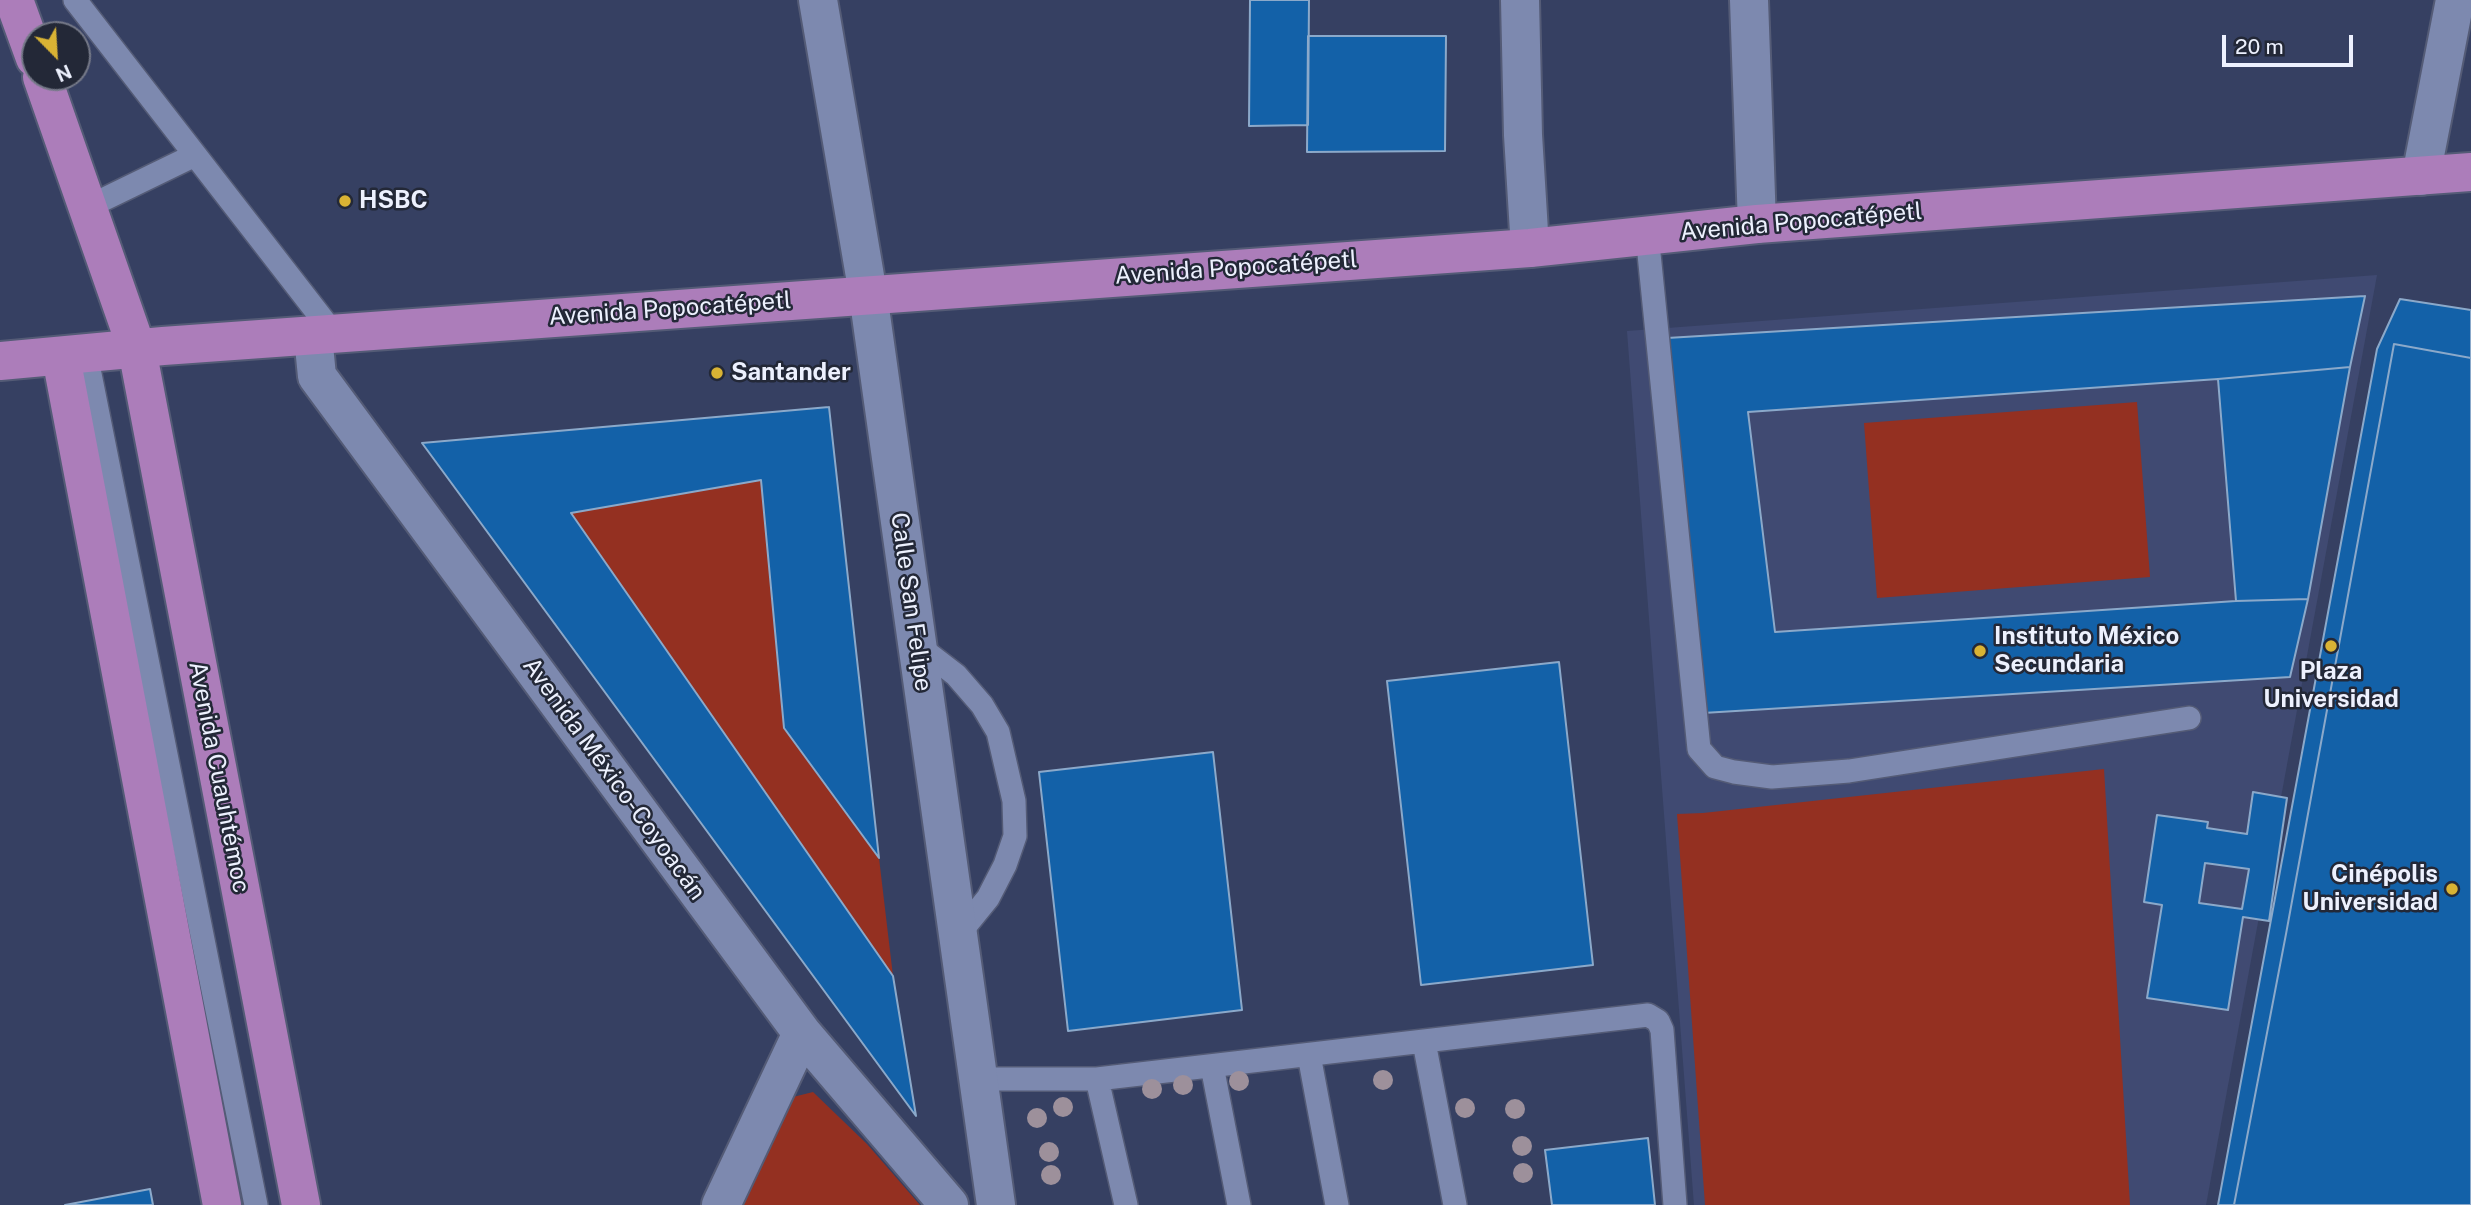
<!DOCTYPE html>
<meta charset="utf-8">
<style>
body{margin:0}
#map{position:relative;width:2471px;height:1205px;overflow:hidden;background:#364062;font-family:"Public Sans",sans-serif}
canvas{display:block}
.north{position:absolute;left:21px;top:21px;width:70px;height:70px;box-sizing:border-box;background:#232837;border:2px solid #747887;border-radius:50%;rotate:156deg;font-size:19px;font-weight:700;line-height:28px;text-align:center;color:#edf1fe}
.north::after{content:'';display:block;margin:auto;width:24px;height:32px;background:#d9b334;clip-path:polygon(50% 0,100% 100%,50% 72%,0 100%)}
.scale{position:absolute;left:2222px;top:35px;width:131px;height:32px;box-sizing:border-box;border:4px solid #edf1fe;border-top:0;padding-left:9px;font-size:21px;line-height:24px;white-space:nowrap;color:#edf1fe;-webkit-text-stroke:5px #232837;paint-order:stroke}
</style>
<div id="map">
<canvas width="2471" height="1205"></canvas>
<div class="north">N</div>
<div class="scale">20 m</div>
</div>
<script>
const c = document.querySelector('canvas').getContext('2d');
c.lineJoin = 'round';
function fillPath(path, color) {
  c.fillStyle = color;
  c.fill(path, 'evenodd');
}
function toPath(rows) {
  const path = new Path2D();
  for (const r of rows) {
    path.moveTo(r[0], r[1]);
    for (let i = 2; i < r.length; i += 2) path.lineTo(r[i], r[i + 1]);
  }
  return path;
}
function stroke(path, color, width, dash) {
  c.strokeStyle = color;
  c.lineWidth = width;
  c.lineCap = dash ? 'butt' : 'round';
  c.setLineDash(dash || []);
  c.stroke(path);
}
function write(font, color, halo, rows, align = 'center') {
  c.font = font + ' "Public Sans",sans-serif';
  c.lineWidth = 5;
  c.setLineDash([]);
  c.textBaseline = 'middle';
  c.strokeStyle = halo;
  c.fillStyle = color;
  for (const [text, x, y, turn = 0] of rows) {
    c.save();
    c.translate(x, y);
    c.rotate((+turn || 0) * Math.PI / 180);
    c.textAlign = isNaN(turn) ? turn : align;
    if (halo) c.strokeText(text, 0, 0);
    c.fillText(text, 0, 0);
    c.restore();
  }
}
fillPath(toPath([
 [2377,275,2206,1205,1694,1205,1627,331]
]), '#404a72');
fillPath(toPath([
 [2137,402,2150,577,1877,598,1864,423],
 [761,480,784,728,879,858,893,976,571,513],
 [2104,769,2130,1205,1705,1205,1677,814,1703,813],
 [813,1092,867,1144,920,1205,732,1205,785,1099]
]), '#943021');
const building = toPath([
 [1250,0,1309,0,1308,125,1249,126,1250,0],
 [1308,36,1446,36,1445,151,1307,152,1308,36],
 [2365,296,2350,367,2218,379,1748,412,1775,632,2236,601,2308,599,2290,677,1703,713,1667,338,2365,296],
 [2400,299,2471,310,2471,358,2394,344,2286,934,2234,1205,2218,1205,2377,349,2400,299],
 [2394,344,2471,358,2471,1205,2234,1205,2286,934,2394,344],
 [2350,367,2308,599,2236,601,2218,379,2350,367],
 [829,407,879,858,784,728,761,480,571,513,893,976,916,1116,422,443,829,407],
 [1559,662,1593,965,1421,985,1387,681,1559,662],
 [1213,752,1242,1010,1068,1031,1039,772,1213,752],
 [2253,792,2287,798,2269,921,2243,917,2228,1010,2147,998,2162,905,2144,902,2157,815,2208,822,2207,828,2247,834,2253,792],
 [2205,863,2249,869,2242,909,2199,903,2205,863],
 [1648,1138,1655,1205,1552,1205,1545,1150,1648,1138],
 [150,1189,153,1205,65,1205,150,1189]
]);
fillPath(building, '#1361a8');
stroke(building, '#8ba9ca', 2);
const service = toPath([
 [75,0,334,334],
 [88,207,195,155],
 [1647,234,1699,749,1715,767,1734,772,1772,777,1849,771,2189,718],
 [86,354,256,1205],
 [917,645,956,675,982,705,998,732,1014,801,1015,836,1005,865,988,898,958,935],
 [1424,1042,1455,1205],
 [1309,1055,1337,1205],
 [1212,1066,1239,1205],
 [979,1079,1097,1079],
 [1126,1205,1097,1079,1648,1015,1658,1021,1662,1030,1675,1205]
]);
const minor = toPath([
 [818,0,868,294,996,1205],
 [1520,0,1523,135,1530,248],
 [1749,0,1757,224],
 [2421,176,2455,0],
 [313,336,317,376,802,1033,949,1205],
 [721,1205,802,1033]
]);
const primary = toPath([
 [14,0,35,58],
 [42,77,137,349,301,1205],
 [61,357,222,1205],
 [0,361,163,346,1530,248,1757,224,2471,172]
]);
stroke(service, '#545b76', 26);
stroke(minor, '#545b76', 42);
stroke(primary, '#545b76', 42);
stroke(service, '#7d89af', 23);
stroke(minor, '#7d89af', 38);
stroke(primary, '#ac7dba', 38);
c.fillStyle = '#9d909b';
for (const [x, y] of [
 [1383,1080],
 [1239,1081],
 [1183,1085],
 [1152,1089],
 [1063,1107],
 [1465,1108],
 [1515,1109],
 [1037,1118],
 [1522,1146],
 [1049,1152],
 [1523,1173],
 [1051,1175]
]) {
  c.beginPath();
  c.arc(x, y, 10, 0, 2 * Math.PI);
  c.fill();
}
for (const [x, y, r, color] of [
 [345,201,7,"#d9b334"],
 [717,373,7,"#d9b334"],
 [2331,646,7,"#d9b334"],
 [1980,651,7,"#d9b334"],
 [2452,889,7,"#d9b334"]
]) {
  const dot = new Path2D();
  dot.arc(x, y, r, 0, 2 * Math.PI);
  c.fillStyle = color;
  c.fill(dot);
  stroke(dot, '#232837', 2.5);
}
write('bold 24px', '#edf1fe', '#232837', [
 ["HSBC",359,201],
 ["Santander",731,373],
 ["Instituto México",1994,637],
 ["Secundaria",1994,665],
 ["Plaza",2331,672,"center"],
 ["Universidad",2331,700,"center"],
 ["Cinépolis",2438,875,"right"],
 ["Universidad",2438,903,"right"]
], 'left');
write('24px', '#edf1fe', '#232837', [
 ["Avenida Popocatépetl",1801,222,-5],
 ["Avenida Popocatépetl",1236,268,-4],
 ["Avenida Popocatépetl",670,309,-4],
 ["Calle San Felipe",911,602,82],
 ["Avenida Cuauhtémoc",219,777,79],
 ["Avenida México-Coyoacán",614,779,54]
]);
</script>
